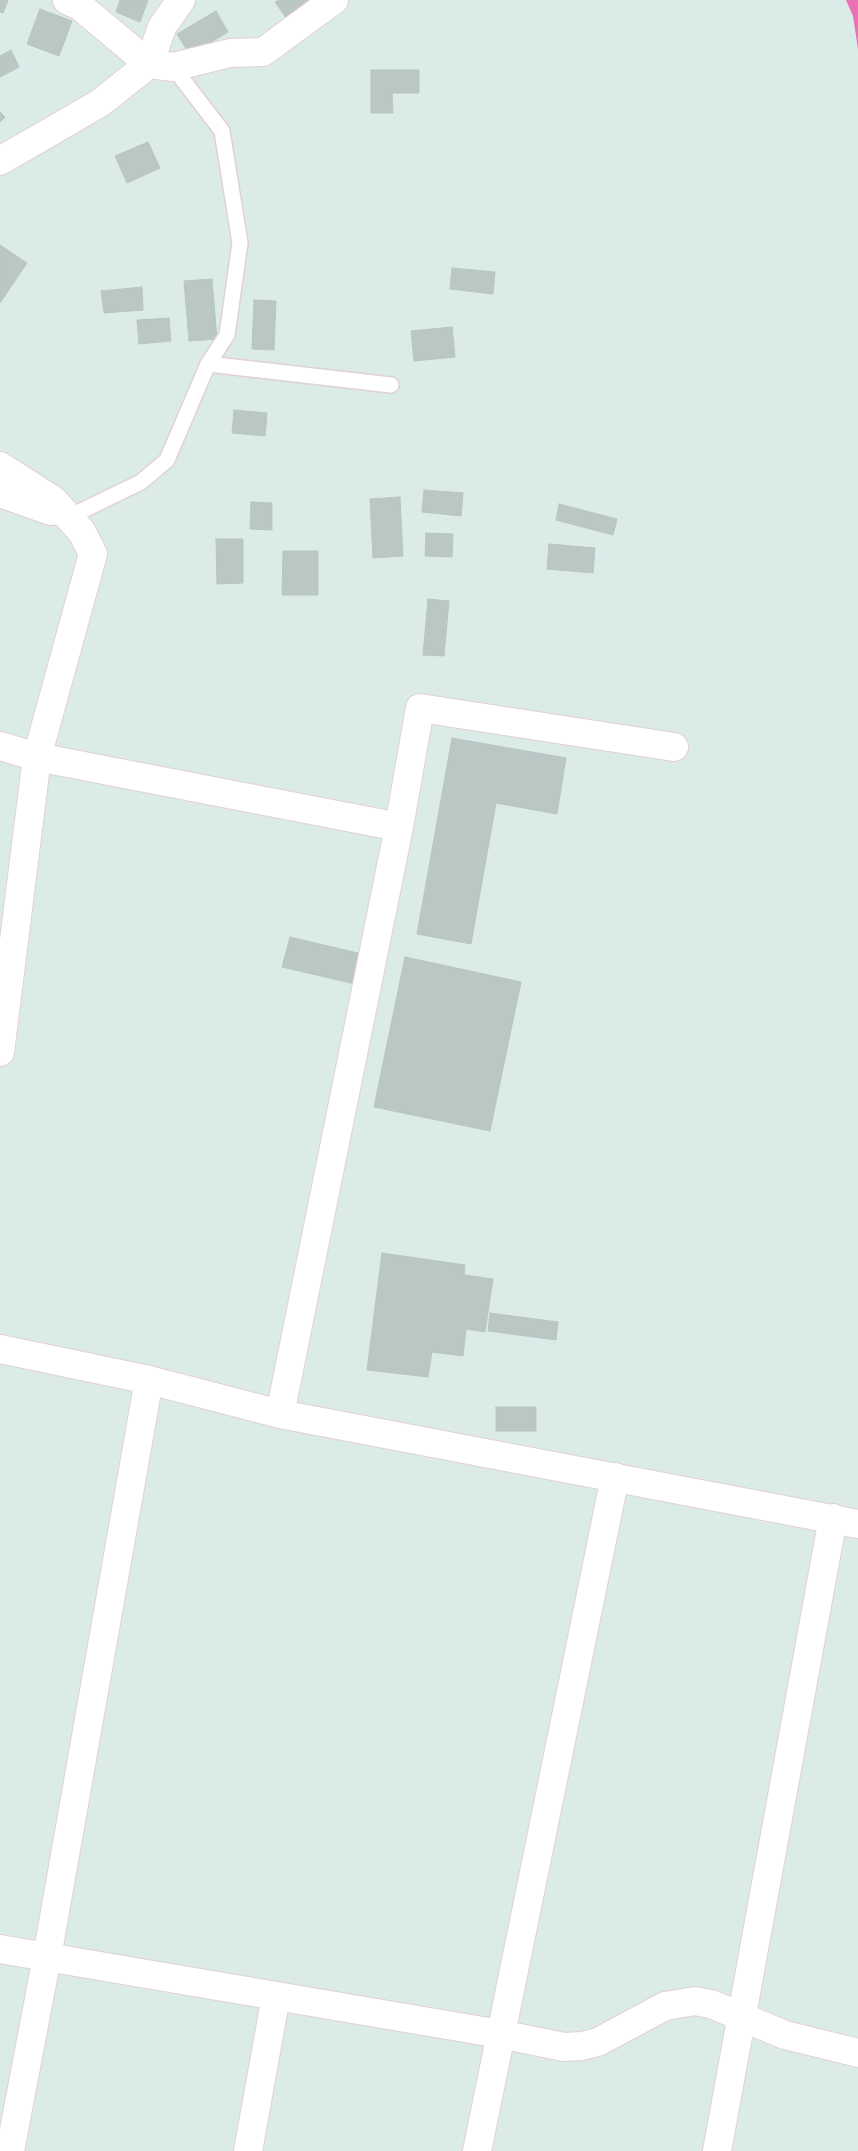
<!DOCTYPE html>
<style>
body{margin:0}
canvas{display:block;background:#dbebe7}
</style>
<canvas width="858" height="2151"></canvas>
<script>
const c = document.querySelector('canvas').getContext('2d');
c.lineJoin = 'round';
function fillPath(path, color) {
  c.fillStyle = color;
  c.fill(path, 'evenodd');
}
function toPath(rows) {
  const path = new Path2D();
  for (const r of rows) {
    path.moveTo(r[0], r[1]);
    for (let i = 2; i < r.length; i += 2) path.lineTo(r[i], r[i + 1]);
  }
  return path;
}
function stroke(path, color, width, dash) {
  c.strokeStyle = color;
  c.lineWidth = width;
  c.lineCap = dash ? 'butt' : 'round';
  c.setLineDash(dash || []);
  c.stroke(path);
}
fillPath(toPath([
 [846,0,858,0,858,49,853,16]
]), '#eb70b4');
const building = toPath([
 [0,0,8,0,3,13,0,12,0,0],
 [120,0,148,0,140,22,116,12,120,0],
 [279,0,314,0,287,19,275,2,279,0],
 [40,9,72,21,59,56,27,44,40,9],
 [216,11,228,32,190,55,177,34,216,11],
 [11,50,19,67,0,77,0,56,11,50],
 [371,70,419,70,419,93,392,93,393,113,371,113,371,70],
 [0,112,5,117,0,122,0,112],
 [148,142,160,168,127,183,115,156,148,142],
 [0,245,27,263,0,303,0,245],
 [452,268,495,272,493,294,450,289,452,268],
 [212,279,217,339,189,341,184,281,212,279],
 [142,287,143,310,104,313,101,291,142,287],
 [254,300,276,301,274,350,252,349,254,300],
 [169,318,171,341,139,344,137,320,169,318],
 [452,327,455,357,414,361,411,331,452,327],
 [234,410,267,413,265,436,232,433,234,410],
 [424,490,463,493,461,516,422,512,424,490],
 [400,497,403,556,373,558,370,499,400,497],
 [251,502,272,503,272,530,250,529,251,502],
 [559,504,617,519,613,535,556,520,559,504],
 [426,533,453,534,452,557,425,556,426,533],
 [216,539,243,539,243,583,217,584,216,539],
 [549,544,595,548,593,573,547,569,549,544],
 [283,551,318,551,318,595,282,595,283,551],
 [428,599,449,601,444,656,423,655,428,599],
 [452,738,566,758,557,814,496,803,471,944,417,934,452,738],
 [290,937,362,954,355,984,282,967,290,937],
 [405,957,521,982,490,1131,374,1107,405,957],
 [382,1253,465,1265,464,1275,493,1279,485,1332,466,1329,463,1356,432,1352,428,1377,367,1370,382,1253],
 [490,1313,558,1322,556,1340,488,1331,490,1313],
 [496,1407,536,1407,536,1431,496,1431,496,1407]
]);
fillPath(building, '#bbc7c4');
stroke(building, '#b5c6c3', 1);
const lane = toPath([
 [208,364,391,385],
 [69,517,141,482,167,460,208,364,227,335,240,243,222,131,173,67]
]);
const street = toPath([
 [67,0,81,7,149,64,173,67,230,53,263,52,334,0],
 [0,161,100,103,149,64,162,27,181,0],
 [0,466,53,500,82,532,93,554,37,757,0,1052],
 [0,493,51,511],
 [0,746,37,757,399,827],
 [0,1349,149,1380,280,1414,858,1524],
 [280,1414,399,827,420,708,674,747],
 [0,1949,500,2034,564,2047,582,2046,598,2042,665,2006,695,2001,711,2004,785,2035,858,2053],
 [10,2151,47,1957,149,1380],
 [248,2151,276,1996],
 [477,2151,615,1477],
 [717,2151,833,1518]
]);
stroke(lane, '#e2d1d1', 18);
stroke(street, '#e2d1d1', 30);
stroke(lane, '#fff', 15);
stroke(street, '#fff', 28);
</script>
